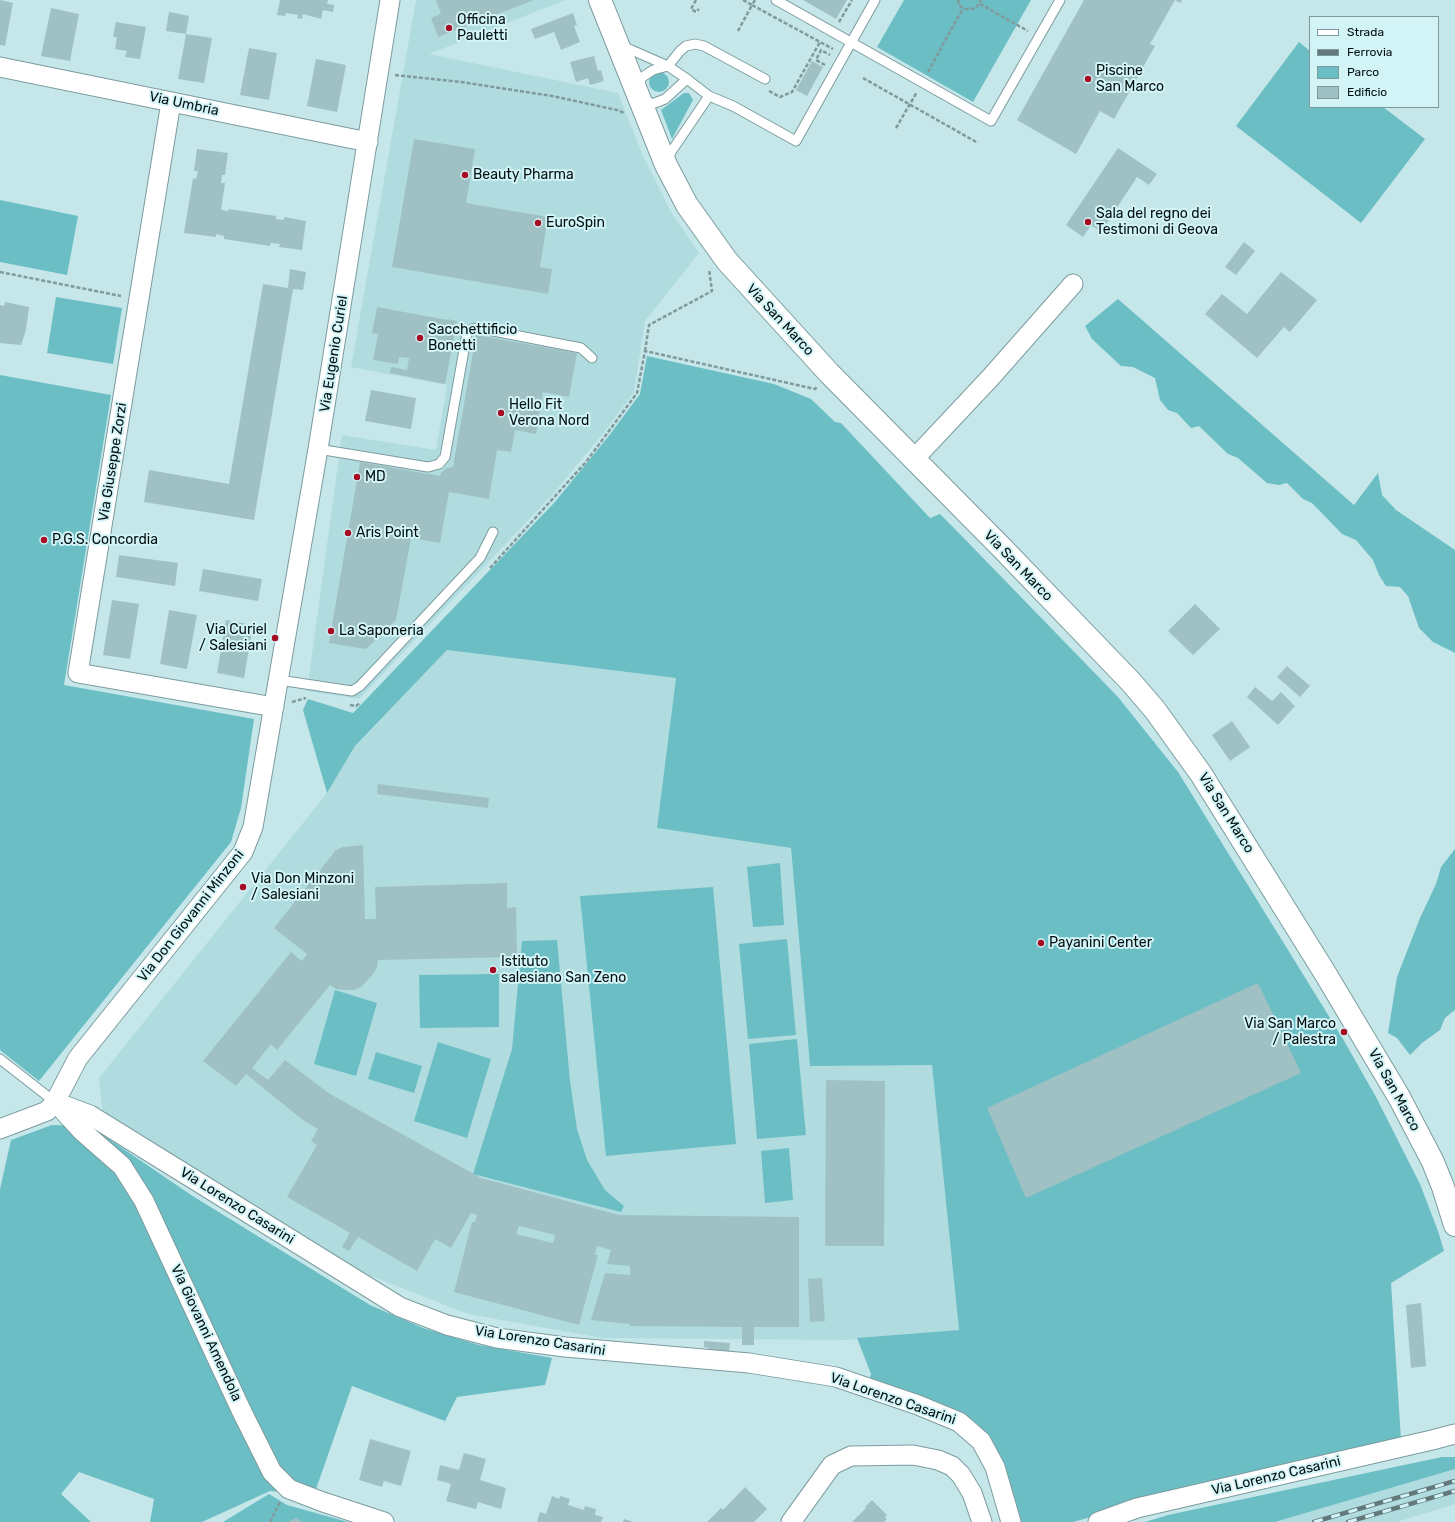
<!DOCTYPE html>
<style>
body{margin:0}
#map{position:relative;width:1455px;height:1522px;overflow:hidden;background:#c5e7ea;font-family:Rubik,sans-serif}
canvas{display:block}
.legend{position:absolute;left:1309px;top:16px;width:130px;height:92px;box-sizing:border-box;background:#d2f4f7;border:1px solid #7f989a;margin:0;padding:5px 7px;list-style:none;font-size:12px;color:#030e0f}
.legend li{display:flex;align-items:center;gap:8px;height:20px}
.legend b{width:20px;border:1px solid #7f989a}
</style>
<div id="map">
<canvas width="1455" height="1522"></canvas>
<ul class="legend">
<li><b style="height:5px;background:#fff"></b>Strada</li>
<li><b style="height:5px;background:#62787a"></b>Ferrovia</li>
<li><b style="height:11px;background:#6cbec5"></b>Parco</li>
<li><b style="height:11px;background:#a0c1c4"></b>Edificio</li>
</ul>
</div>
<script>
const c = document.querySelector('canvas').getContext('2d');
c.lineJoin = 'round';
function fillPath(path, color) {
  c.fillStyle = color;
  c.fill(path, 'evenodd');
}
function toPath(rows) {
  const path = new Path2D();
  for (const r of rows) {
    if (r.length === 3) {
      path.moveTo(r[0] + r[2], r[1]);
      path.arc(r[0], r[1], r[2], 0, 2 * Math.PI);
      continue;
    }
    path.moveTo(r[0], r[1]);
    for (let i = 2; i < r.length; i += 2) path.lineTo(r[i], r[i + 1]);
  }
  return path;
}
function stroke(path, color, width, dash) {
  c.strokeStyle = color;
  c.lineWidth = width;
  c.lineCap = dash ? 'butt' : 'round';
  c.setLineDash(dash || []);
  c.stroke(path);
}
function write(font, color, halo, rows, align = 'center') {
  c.font = font + ' Rubik,sans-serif';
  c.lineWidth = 4;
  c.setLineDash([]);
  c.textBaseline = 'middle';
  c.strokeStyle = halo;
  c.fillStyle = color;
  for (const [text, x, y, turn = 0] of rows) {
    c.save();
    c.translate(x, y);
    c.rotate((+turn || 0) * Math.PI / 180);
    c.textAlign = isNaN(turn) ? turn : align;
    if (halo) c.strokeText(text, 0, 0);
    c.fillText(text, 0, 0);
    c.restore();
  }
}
fillPath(toPath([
 [416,0,565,0,429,54,618,93,643,156,671,212,699,253,645,321,634,392,605,431,553,494,359,699,307,691,342,435,436,450,447,385,351,367],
 [447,650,676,678,658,828,791,848,810,1065,932,1064,959,1330,846,1340,602,1338,468,1314,366,1274,218,1184,102,1110,99,1078,327,793,355,746],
 [1455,1469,1455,1504,1397,1522,1275,1522]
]), '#b0dcdf');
fillPath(toPath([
 [904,0,1031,0,973,102,877,47],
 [1299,42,1310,51,1310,107,1383,107,1425,139,1361,223,1236,126],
 [659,82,10],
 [684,93,689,93,693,100,672,139,661,110],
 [0,200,78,216,67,275,0,262],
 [56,297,122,308,113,364,47,353],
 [1118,299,1354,505,1378,473,1382,495,1396,510,1455,550,1455,653,1433,642,1419,628,1408,596,1400,587,1386,586,1379,575,1373,560,1356,540,1342,534,1312,503,1303,499,1287,483,1279,485,1267,483,1238,458,1228,454,1199,426,1191,428,1177,413,1168,410,1160,400,1155,378,1133,367,1121,366,1092,339,1085,326],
 [647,356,774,384,811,399,835,422,841,423,930,518,940,514,954,528,1118,697,1178,772,1343,1039,1376,1097,1420,1184,1438,1231,1444,1251,1391,1283,1401,1440,1138,1504,1073,1522,1016,1522,1005,1475,978,1424,946,1409,869,1381,871,1374,857,1338,959,1330,932,1065,810,1066,791,848,657,828,676,678,447,650,355,746,327,793,303,710,308,699,353,713,554,503,608,437,640,394],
 [0,375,111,395,64,685,254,719,241,808,231,842,39,1081,0,1050],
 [1455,849,1455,1010,1445,1018,1440,1030,1422,1043,1410,1055,1397,1038,1388,1033,1397,977,1420,918,1436,884,1441,867],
 [780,863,784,925,753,927,747,867],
 [713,887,736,1144,606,1156,580,896],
 [787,939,796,1035,748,1039,739,944],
 [557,940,570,1081,577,1129,587,1160,605,1190,624,1206,621,1212,473,1174,512,1049,522,941],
 [499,974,499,1027,420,1028,419,975],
 [335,990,377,1003,356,1076,314,1064],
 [797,1039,806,1135,757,1139,749,1044],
 [438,1042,491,1059,467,1138,414,1121],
 [376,1052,422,1066,414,1093,368,1079],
 [52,1125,90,1126,191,1195,370,1305,423,1328,479,1345,552,1358,545,1385,457,1397,445,1421,352,1386,314,1495,270,1491,202,1522,150,1522,154,1499,79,1472,61,1494,91,1522,0,1522,0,1189,11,1140],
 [789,1148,793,1200,765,1203,761,1151],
 [1442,1457,1455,1457,1455,1469,1275,1522,1145,1522,1168,1515],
 [269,1494,287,1505,348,1522,223,1522]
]), '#6cbec5');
fillPath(toPath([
 [0,0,13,3,5,46,0,45],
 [280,0,328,0,327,4,334,5,333,12,323,10,321,19,303,14,302,19,297,18,298,15,286,13,285,16,277,15],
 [436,0,534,0,438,37,431,18,441,14],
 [803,0,847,0,836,19],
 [1084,0,1182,0,1180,3,1175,0,1150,44,1155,46,1114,119,1100,111,1076,154,1017,120],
 [51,8,79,14,70,61,41,56],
 [169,12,189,16,186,34,166,31],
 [573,13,577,25,574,26,580,42,561,50,554,32,535,39,531,29],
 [116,22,146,27,140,59,125,57,127,51,115,49,117,37,113,37],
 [186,34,212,38,204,83,178,79],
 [249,48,277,53,269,100,240,95],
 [594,56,598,71,601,70,604,81,590,85,588,78,576,82,570,62],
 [316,59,346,65,337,112,307,106],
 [812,61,823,67,807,96,796,90],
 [414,139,475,149,466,203,548,217,540,267,552,269,548,294,392,267],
 [1118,148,1157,174,1149,185,1137,177,1101,232,1091,225,1083,237,1066,225],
 [197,149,228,153,225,175,222,175,221,183,225,183,221,210,228,211,229,209,276,216,276,219,284,220,284,217,306,221,302,250,279,247,280,244,271,243,270,246,224,239,224,236,216,234,216,237,184,233,193,178,196,179,198,171,194,171],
 [1244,242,1255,251,1236,275,1225,267],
 [290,269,306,272,303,290,293,289,254,520,144,502,149,470,229,484,263,284,288,288],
 [1281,272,1317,300,1290,332,1284,327,1257,358,1205,314,1222,294,1247,314],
 [5,302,29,307,26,330,21,345,0,343,0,305,4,306],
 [377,307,447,320,447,319,457,321,445,384,390,373,391,367,407,370,409,358,399,357,398,364,373,360,378,334,372,333],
 [476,335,577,353,569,397,543,392,536,434,515,430,511,452,497,450,489,499,449,492,440,543,411,538,396,620,366,649,329,643,360,462,440,476,441,473,447,468,453,467],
 [371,390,416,398,411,429,365,421],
 [119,555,178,563,175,586,116,577],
 [203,569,262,579,258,601,199,591],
 [112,600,139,604,130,659,103,655],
 [1195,604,1220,629,1193,655,1168,631],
 [169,610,197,615,187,669,160,664],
 [226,620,253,625,244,678,217,673],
 [1287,666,1310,686,1300,697,1277,677],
 [1255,687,1272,701,1281,692,1295,706,1278,725,1247,697],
 [1232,721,1250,747,1230,761,1212,735],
 [378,784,489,798,488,808,377,794],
 [363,845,365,919,376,919,375,887,507,883,507,908,516,907,517,957,378,960,377,968,373,974,361,987,354,990,344,990,336,989,330,985,277,1050,271,1044,252,1068,268,1080,285,1060,330,1094,481,1178,619,1215,799,1217,799,1327,754,1327,754,1345,742,1345,742,1327,630,1326,630,1324,591,1320,605,1273,630,1275,630,1266,607,1264,611,1250,597,1246,595,1255,598,1255,579,1325,454,1292,472,1222,475,1222,477,1215,471,1213,451,1248,435,1239,417,1271,358,1237,349,1251,342,1247,350,1233,287,1197,317,1145,311,1141,318,1129,303,1120,246,1074,236,1086,203,1061,291,952,302,961,307,954,274,928,336,850,343,847],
 [519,1226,555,1235,553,1243,516,1234],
 [1258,983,1301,1073,1026,1198,987,1108],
 [826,1080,885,1081,884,1246,825,1246],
 [822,1278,825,1321,810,1322,808,1279],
 [1421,1303,1426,1366,1411,1368,1406,1305],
 [704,1341,730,1343,729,1354,709,1352,709,1348,704,1347],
 [370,1439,411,1451,401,1486,384,1481,382,1487,359,1480],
 [464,1453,486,1459,480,1480,506,1488,501,1509,478,1502,476,1509,446,1501,451,1484,437,1480,440,1465,459,1470],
 [745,1487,767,1509,754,1522,707,1522,721,1508,723,1510],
 [552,1496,559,1499,560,1496,570,1499,568,1505,584,1510,585,1506,596,1509,595,1515,603,1517,601,1522,537,1522,540,1512,546,1514],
 [872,1500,887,1515,885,1517,887,1519,884,1522,852,1522,866,1508,865,1507],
 [295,1518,298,1519,302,1522,289,1522],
 [624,1519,634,1522,623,1522]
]), '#a0c1c4');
const lane = toPath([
 [776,0,991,121,1060,0],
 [620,45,668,66,687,79,709,96,733,106,796,141,875,0],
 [639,87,641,78,653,70,668,66,680,51,686,46,695,44,704,46,765,79],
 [644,98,652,104,665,99,687,79],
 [667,162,671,152,709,96],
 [318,449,428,467,439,464,445,457,467,333,472,329,478,328,581,348,592,358],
 [279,680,352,691,360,686,480,558,493,532],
 [0,1059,55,1102]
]);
const street = toPath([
 [0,67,368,142],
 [171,102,78,673,274,707],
 [914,459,991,377,1073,284],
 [55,1102,90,1115,400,1307,447,1325,497,1338,565,1347,749,1363,836,1377,918,1405,959,1422,981,1441,995,1467,1011,1522],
 [59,1106,82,1131,122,1166,144,1201,242,1412,272,1472,289,1489,323,1502,384,1522],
 [0,1129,47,1111,55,1102,78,1058,243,852,253,827,318,449,390,0],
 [791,1522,832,1465,851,1456,913,1455,938,1460,952,1466,961,1475,972,1493,982,1522],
 [1098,1522,1137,1508,1432,1440,1455,1434]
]);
const secondary = toPath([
 [600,0,666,165,687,205,727,261,829,373,1003,549,1131,682,1155,710,1201,774,1325,973,1399,1097,1433,1162,1443,1187,1455,1225]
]);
stroke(lane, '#7c9c9f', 11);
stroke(street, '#7c9c9f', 21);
stroke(secondary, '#7c9c9f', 24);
stroke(toPath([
 [696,0,691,9,696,12,699,9],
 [743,0,752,5],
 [755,0,752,5,833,49],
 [958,0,960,6,965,9,971,9,976,8,981,0],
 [980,4,1028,31],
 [839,22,852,0],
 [738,31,752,5],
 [825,65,816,60,821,50,830,55],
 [928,72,963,8],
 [395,75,461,82,552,96,617,110,624,113],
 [863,78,978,143],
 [769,91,780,97,792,92,820,42],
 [896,128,917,92],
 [0,272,121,296],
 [645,351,649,325,712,291,709,269],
 [490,568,586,462,637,393,645,351,815,389,817,387],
 [292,702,306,698],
 [350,705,356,706,360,703],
 [270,1522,280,1502]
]), '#809a9c', 2.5, [4, 2]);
stroke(lane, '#fff', 9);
stroke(street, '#fff', 19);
stroke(secondary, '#fff', 22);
const rail = toPath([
 [1314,1522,1455,1481],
 [1348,1522,1455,1491]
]);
stroke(rail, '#62787a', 4.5);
stroke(rail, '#d2f4f7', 3, [9]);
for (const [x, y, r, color] of [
 [449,28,4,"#a50c23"],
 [1088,79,4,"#a50c23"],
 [465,175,4,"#a50c23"],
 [1088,222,4,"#a50c23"],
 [538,223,4,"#a50c23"],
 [420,338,4,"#a50c23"],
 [501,413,4,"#a50c23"],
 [357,477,4,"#a50c23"],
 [348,533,4,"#a50c23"],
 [44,540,4,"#a50c23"],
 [331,631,4,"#a50c23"],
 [275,638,4,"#a50c23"],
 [243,887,4,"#a50c23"],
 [1041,943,4,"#a50c23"],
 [493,970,4,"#a50c23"],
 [1344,1032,4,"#a50c23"]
]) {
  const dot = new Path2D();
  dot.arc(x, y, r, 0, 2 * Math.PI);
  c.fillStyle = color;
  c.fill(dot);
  stroke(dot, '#d2f4f7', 1.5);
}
write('14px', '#030e0f', '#d2f4f7', [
 ["Officina",457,20],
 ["Pauletti",457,36],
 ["Piscine",1096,71],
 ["San Marco",1096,87],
 ["Beauty Pharma",473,175],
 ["Sala del regno dei",1096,214],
 ["Testimoni di Geova",1096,230],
 ["EuroSpin",546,223],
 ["Sacchettificio",428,330],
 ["Bonetti",428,346],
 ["Hello Fit",509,405],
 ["Verona Nord",509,421],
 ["MD",365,477],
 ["Aris Point",356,533],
 ["P.G.S. Concordia",52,540],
 ["Via Curiel",267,630,"right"],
 ["/ Salesiani",267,646,"right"],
 ["La Saponeria",339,631],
 ["Via Don Minzoni",251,879],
 ["/ Salesiani",251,895],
 ["Payanini Center",1049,943],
 ["Istituto",501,962],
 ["salesiano San Zeno",501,978],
 ["Via San Marco",1336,1024,"right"],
 ["/ Palestra",1336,1040,"right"]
], 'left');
write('14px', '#030e0f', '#d2f4f7', [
 ["Via Umbria",184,104,12],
 ["Via San Marco",780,320,47],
 ["Via Eugenio Curiel",334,354,-81],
 ["Via Giuseppe Zorzi",113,462,-81],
 ["Via San Marco",1018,566,46],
 ["Via San Marco",1226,813,58],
 ["Via Don Giovanni Minzoni",191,916,-52],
 ["Via San Marco",1394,1090,61],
 ["Via Lorenzo Casarini",237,1206,32],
 ["Via Giovanni Amendola",206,1333,65],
 ["Via Lorenzo Casarini",540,1341,9],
 ["Via Lorenzo Casarini",893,1399,19],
 ["Via Lorenzo Casarini",1276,1476,-13]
]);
</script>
